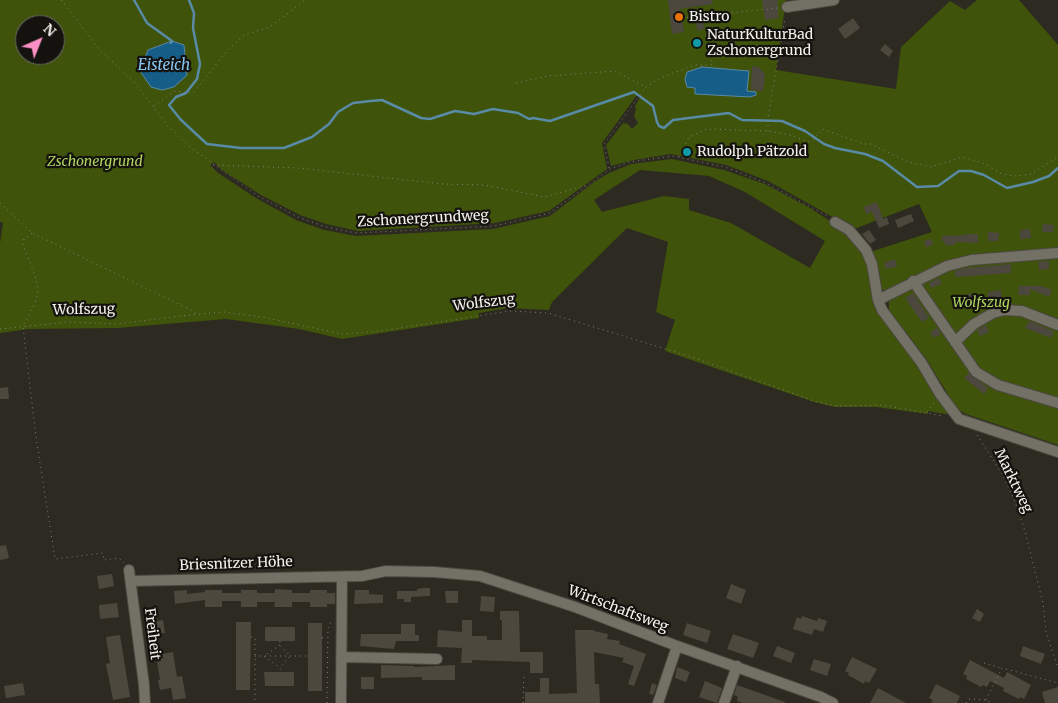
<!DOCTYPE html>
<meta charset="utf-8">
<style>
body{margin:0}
#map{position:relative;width:1058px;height:703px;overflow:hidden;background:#2d2a21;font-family:Merriweather,serif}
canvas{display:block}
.north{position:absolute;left:15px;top:15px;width:50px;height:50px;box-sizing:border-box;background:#14120e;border:1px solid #6e6c67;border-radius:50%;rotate:44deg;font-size:14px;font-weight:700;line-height:20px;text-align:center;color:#f4f2ec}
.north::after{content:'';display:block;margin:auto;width:18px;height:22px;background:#fb8fc5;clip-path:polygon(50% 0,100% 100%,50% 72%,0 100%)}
</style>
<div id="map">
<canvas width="1058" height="703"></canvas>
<div class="north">N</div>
</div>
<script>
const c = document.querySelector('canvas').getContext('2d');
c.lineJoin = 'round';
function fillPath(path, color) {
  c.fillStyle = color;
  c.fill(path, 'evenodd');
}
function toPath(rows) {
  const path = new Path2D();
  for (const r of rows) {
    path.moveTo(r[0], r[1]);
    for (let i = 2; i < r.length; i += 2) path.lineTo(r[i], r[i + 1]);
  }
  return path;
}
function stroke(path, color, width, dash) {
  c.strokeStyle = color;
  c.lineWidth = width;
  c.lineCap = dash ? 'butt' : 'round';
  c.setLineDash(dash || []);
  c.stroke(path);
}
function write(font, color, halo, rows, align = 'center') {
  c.font = font + ' Merriweather,serif';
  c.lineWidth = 4.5;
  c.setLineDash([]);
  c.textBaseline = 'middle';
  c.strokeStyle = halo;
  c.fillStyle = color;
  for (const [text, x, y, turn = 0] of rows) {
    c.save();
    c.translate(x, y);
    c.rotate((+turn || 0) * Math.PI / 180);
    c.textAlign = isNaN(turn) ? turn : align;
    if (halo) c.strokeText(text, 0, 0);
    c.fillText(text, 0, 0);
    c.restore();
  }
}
fillPath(toPath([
 [0,0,786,0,776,70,896,89,901,47,950,1,965,10,977,0,1019,0,1058,45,1058,445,966,414,957,409,925,357,889,310,889,298,886,291,879,289,870,252,932,232,919,204,854,229,768,181,726,165,671,154,634,160,611,166,606,145,623,123,628,124,632,129,638,123,634,116,636,110,635,106,640,97,637,95,602,143,607,169,549,211,495,223,358,231,326,224,300,215,261,195,222,170,214,162,210,165,218,173,256,198,296,220,324,230,356,236,493,229,550,216,594,182,609,173,631,164,672,159,724,170,765,184,810,208,833,223,858,241,869,266,873,292,906,347,952,415,928,411,928,414,876,407,835,407,814,402,665,351,675,320,656,312,668,242,627,228,552,302,549,310,508,308,479,313,479,318,342,339,299,329,226,319,118,328,28,329,0,333,0,243,3,223,0,222],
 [25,25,55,25,55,55,25,55],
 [172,41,184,45,186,62,148,50],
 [640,170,709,176,745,192,825,241,810,268,731,223,689,210,689,199,664,196,602,212,594,200]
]), '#3f530a');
const water = toPath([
 [172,41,184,45,187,75,174,87,162,90,151,87,140,71,148,50,172,41],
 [702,67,749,71,747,91,756,92,756,95,750,97,695,94,695,88,687,87,685,79,687,72,702,67]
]);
fillPath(water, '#165d88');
stroke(water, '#598aa6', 1);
stroke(toPath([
 [134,0,147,23,172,41,171,43],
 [189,0,194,13,193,28,200,64,197,79,186,93,176,97,169,105,181,120,207,144,241,148,284,148,312,137,329,124,338,112,353,103,371,101,382,100,421,118,430,119,455,111,474,114,493,109,518,113,529,119,533,118,550,121,634,92,653,106,657,122,659,126,664,128,673,120,729,113,742,120,782,121,805,131,824,144,835,148,865,154,883,161,917,187,938,186,959,171,971,171,984,175,1007,188,1033,182,1049,176,1058,168]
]), '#598aa6', 2.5);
fillPath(toPath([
 [668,0,712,0,713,4,680,9,684,32,672,34],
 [762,0,778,0,778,18,765,20],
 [853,18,860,28,845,39,838,29],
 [703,20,704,29,697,31,696,22],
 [885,44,893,51,889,57,880,50],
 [752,66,758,67,765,74,763,91,751,90],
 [877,202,883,219,887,217,889,224,879,228,872,212,866,214,864,207],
 [911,214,914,221,898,228,895,220],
 [1043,224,1054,225,1053,232,1042,232],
 [1030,229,1031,238,1020,239,1020,230],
 [869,230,876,240,870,244,862,234],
 [988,232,999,233,998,241,988,241],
 [966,234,978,234,978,243,955,242,955,245,945,245,944,241,942,241,942,236,966,235],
 [931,239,933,245,926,247,924,241],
 [895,259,897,266,886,269,884,263],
 [1049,261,1049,269,1039,270,1038,262],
 [1011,264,1011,273,955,277,955,271,966,268],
 [939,278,942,284,931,288,929,283],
 [1019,286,1041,286,1052,290,1049,297,1030,289,1030,295,1018,295],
 [1001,290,1002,298,988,299,988,292],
 [913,293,929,318,922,322,905,298],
 [969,293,974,298,965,305,961,299],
 [1029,321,1054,331,1051,338,1025,328],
 [986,325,989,332,980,336,977,330],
 [937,328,941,334,934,338,930,332],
 [969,373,988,388,984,394,964,378],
 [8,387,9,399,0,399,0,388],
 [6,545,9,558,0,560,0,546],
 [112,574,114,586,99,589,97,576],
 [731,584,746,590,741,604,726,598],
 [423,588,430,588,430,596,411,597,411,602,404,602,404,599,397,599,397,591,417,591,417,589],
 [275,589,292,590,292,593,310,593,310,590,327,590,327,593,335,593,335,604,327,604,327,607,310,607,310,602,292,602,292,607,274,607,275,602,257,602,257,607,241,607,241,601,222,601,222,607,205,607,205,600,175,604,174,591,187,590,187,594,205,592,205,590,222,590,222,593,241,593,241,590,257,590,257,593,275,593],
 [355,590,369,590,369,594,383,595,383,603,354,604],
 [445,591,458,591,458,603,446,603],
 [481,596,495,597,494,612,480,611],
 [117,603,119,617,100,619,99,605],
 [977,609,984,614,980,622,972,618],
 [500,611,519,611,520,652,543,652,543,673,530,673,530,662,472,660,472,663,461,663,462,648,437,647,438,630,462,632,462,620,472,620,472,636,487,636,487,640,502,640,502,620,500,620],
 [802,616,817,621,818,618,827,621,823,632,814,629,812,635,793,629,797,617,801,619],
 [163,620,165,633,152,634,150,622],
 [236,622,251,622,250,690,236,690],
 [308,623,322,623,322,691,308,691],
 [687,623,711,631,707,643,683,635],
 [401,624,415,624,415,635,419,635,419,641,396,641,394,649,360,646,361,634,401,634],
 [265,627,295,627,295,641,265,641],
 [575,630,594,630,594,631,608,634,607,639,620,641,619,644,646,654,634,686,628,684,634,666,622,662,624,658,594,652,595,684,599,684,600,703,525,703,525,692,540,692,540,678,549,678,549,694,577,693],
 [733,634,759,643,753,658,727,649],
 [120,635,130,697,113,700,106,664,110,663,106,637],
 [777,646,795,653,791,663,773,656],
 [1023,646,1045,654,1041,664,1020,656],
 [173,652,177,677,182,676,186,698,173,700,171,688,160,690,158,680,160,680,156,655],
 [852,657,877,669,869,683,865,681,864,684,848,675,849,673,845,671],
 [814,659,831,664,827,676,810,670],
 [970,660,1004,678,1007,672,1031,685,1024,699,1020,697,1019,699,1003,691,1004,688,990,681,987,687,983,685,981,687,966,679,967,676,963,674],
 [381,665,414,666,414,667,455,665,455,680,422,680,422,677,381,678],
 [677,667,690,672,686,682,675,678],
 [264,672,294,672,294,686,265,686],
 [361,677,374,677,374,689,361,689],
 [705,681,722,688,717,703,699,697],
 [23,683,25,695,6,698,4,686],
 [652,683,657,685,653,695,649,694],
 [936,684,960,696,957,703,931,703,933,700,929,698],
 [737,685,785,702,785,703,743,703,737,701,738,697,734,695],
 [1058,687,1058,703,1045,703,1042,692],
 [878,688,906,703,870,703]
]), '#4c483e');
const minor = toPath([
 [787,7,834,0],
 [835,222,849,230,866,250,872,264,878,300,882,310,921,362,940,394,959,419,1058,452],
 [913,281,976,372,998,385,1058,403],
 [878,300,947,266,971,260,1058,253],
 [955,342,974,324,993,313,1004,310,1022,311,1058,325],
 [129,570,144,685,145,703],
 [131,581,362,576,386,571,434,572,480,576,575,607,677,646,821,697,833,703],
 [341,657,437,659],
 [341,703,342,577],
 [658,703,677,646],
 [724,703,737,666]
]);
stroke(minor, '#4b4840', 12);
stroke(toPath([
 [61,0,99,49,135,83,168,126,190,147,258,196,298,217,326,227,356,233,494,226,550,213,610,169,629,162,673,156,725,167,766,183,827,216],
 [682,18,778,8],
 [516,83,548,76,614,71,646,87],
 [154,106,175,91,193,93,227,51,244,35,270,27,305,0],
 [768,131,768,118,785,18],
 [679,157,689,137,707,129,768,131,790,135,809,142,813,140,822,129,864,144,871,144,908,162,931,167,963,157,983,163,1002,174,1016,176,1031,174,1058,157],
 [213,165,298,168,443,184,484,185,544,197,588,185],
 [609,168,604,144,646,87,660,78,695,65,712,65,708,16],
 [0,203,32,233,197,313],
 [32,233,24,239,23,245,35,275,38,289,36,301,23,326,36,437,55,559,103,553,104,560,119,558,124,563],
 [0,329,69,322,115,324,199,314,224,312,262,317,342,334,380,331,510,311,548,313,692,357,814,401,835,406,883,405,943,416],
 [927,412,934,403],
 [977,435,1002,474,1014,499,1025,531,1043,603,1046,632,1058,668],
 [251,637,255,638,255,703],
 [322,638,327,638],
 [280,641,280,645,290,656,281,667],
 [280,645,264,656,280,668,281,672],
 [255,656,310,656],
 [984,663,1001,668],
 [986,700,1002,668,1058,683],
 [327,703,328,628,331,622],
 [523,703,524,676],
 [966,703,969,699,986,700,992,703]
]), '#838179', 1, [1, 4]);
stroke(minor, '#737065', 10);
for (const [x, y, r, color] of [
 [679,17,5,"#e8710a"],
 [697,43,5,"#0f9aa8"],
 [687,152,5,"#0f9aa8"]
]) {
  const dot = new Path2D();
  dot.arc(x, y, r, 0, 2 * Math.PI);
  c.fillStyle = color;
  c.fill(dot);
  stroke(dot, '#14120e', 2);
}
write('14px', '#f4f2ec', '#14120e', [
 ["Bistro",689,17],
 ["NaturKulturBad",707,35],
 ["Zschonergrund",707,51],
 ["Rudolph Pätzold",697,152]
], 'left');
write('italic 14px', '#afd55f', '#14120e', [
 ["Zschonergrund",95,162],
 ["Wolfszug",981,303]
]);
write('14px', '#f4f2ec', '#14120e', [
 ["Zschonergrundweg",423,219,-3],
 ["Wolfszug",484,303,-7],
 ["Wolfszug",84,310,-1],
 ["Marktweg",1013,481,64],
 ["Briesnitzer Höhe",236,564,-2],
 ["Wirtschaftsweg",618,609,21],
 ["Freiheit",152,634,83]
]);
write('italic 15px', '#88c6f4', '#14120e', [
 ["Eisteich",164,66]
]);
</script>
